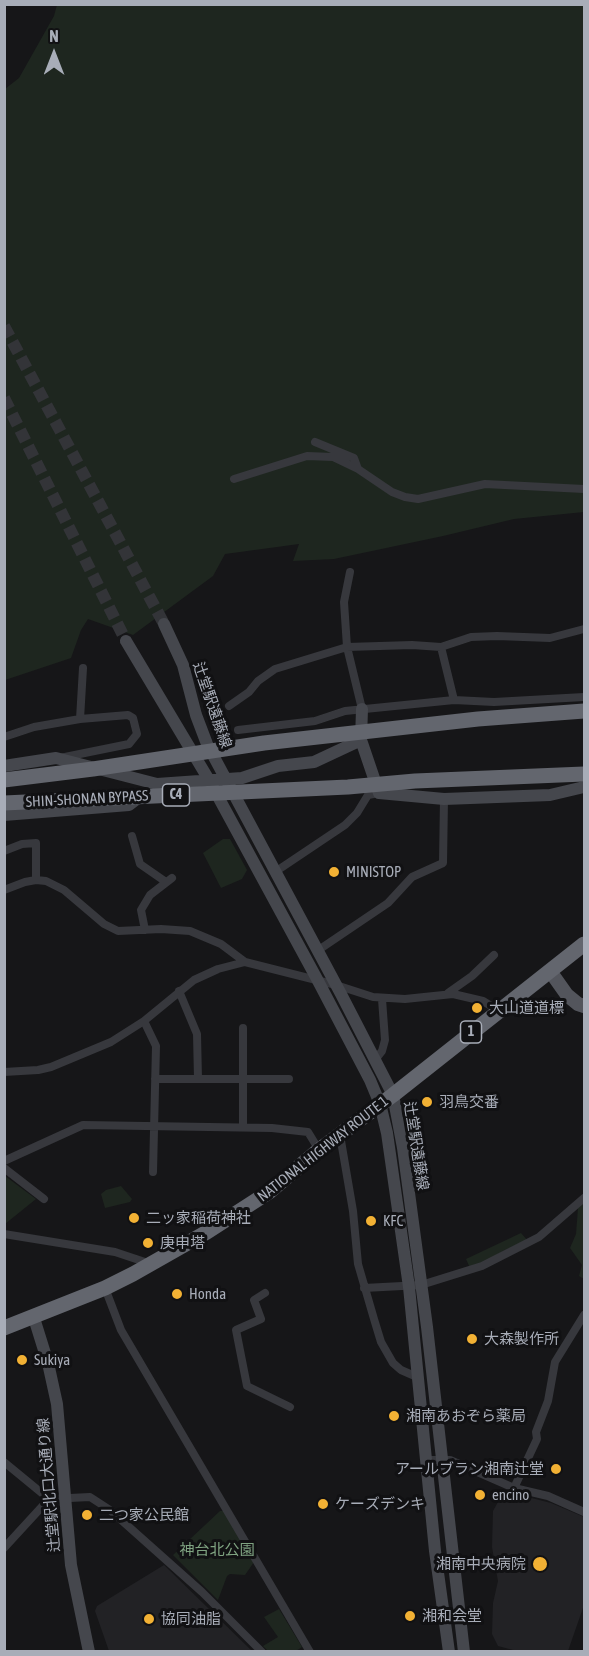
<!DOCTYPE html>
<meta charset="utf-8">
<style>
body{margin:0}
#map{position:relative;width:589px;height:1656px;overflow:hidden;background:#161618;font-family:"Asap Condensed",sans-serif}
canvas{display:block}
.frame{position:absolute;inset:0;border:6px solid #a8adb8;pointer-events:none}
.north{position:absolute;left:24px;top:24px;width:60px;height:60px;-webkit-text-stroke:4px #111113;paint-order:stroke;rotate:0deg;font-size:16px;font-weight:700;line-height:24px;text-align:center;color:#a8adb8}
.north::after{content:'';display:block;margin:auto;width:21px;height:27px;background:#a8adb8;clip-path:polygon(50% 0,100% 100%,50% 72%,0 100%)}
</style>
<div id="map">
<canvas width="589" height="1656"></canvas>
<div class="frame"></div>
<div class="north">N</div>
</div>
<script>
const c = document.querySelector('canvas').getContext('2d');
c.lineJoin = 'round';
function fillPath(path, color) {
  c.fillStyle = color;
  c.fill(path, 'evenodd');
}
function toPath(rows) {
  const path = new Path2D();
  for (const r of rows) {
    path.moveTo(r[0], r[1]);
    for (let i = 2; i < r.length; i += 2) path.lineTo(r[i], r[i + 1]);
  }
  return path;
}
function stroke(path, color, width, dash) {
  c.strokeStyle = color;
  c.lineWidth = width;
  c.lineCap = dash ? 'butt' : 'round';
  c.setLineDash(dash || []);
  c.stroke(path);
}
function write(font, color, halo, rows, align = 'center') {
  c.font = font + ' "Asap Condensed","Noto Sans JP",sans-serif';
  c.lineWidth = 6;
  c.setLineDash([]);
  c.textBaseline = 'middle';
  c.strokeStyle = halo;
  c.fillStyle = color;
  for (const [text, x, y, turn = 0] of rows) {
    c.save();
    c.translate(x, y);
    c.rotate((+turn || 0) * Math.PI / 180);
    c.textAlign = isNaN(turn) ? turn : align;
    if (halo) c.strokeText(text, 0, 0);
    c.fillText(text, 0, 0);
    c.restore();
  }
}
fillPath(toPath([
 [504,1491,551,1503,584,1517,584,1605,568,1651,517,1651,498,1646,492,1634,493,1603,498,1581,492,1547,493,1511],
 [164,1565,252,1651,109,1651,95,1611,97,1606]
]), '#222225');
fillPath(toPath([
 [57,5,584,5,584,512,514,519,443,536,334,559,293,561,299,544,225,554,213,576,133,635,88,619,81,630,71,658,5,680,5,89,19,78,54,16],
 [223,839,230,839,247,870,242,879,221,888,203,853],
 [5,1176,36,1199,5,1224,4,1224],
 [121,1186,132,1199,130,1202,105,1208,101,1194,106,1190],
 [584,1203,584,1279,579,1276,582,1265,570,1248,576,1234,578,1208],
 [521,1233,527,1240,505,1250,483,1263,470,1268,466,1259],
 [220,1511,225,1511,254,1562,245,1575,230,1574,227,1576,218,1600,173,1555],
 [279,1609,302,1647,296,1651,269,1652,263,1646,278,1637,264,1617]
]), '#1e261f');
stroke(toPath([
 [4,326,164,624],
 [4,398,126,641]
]), '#333438', 12, [12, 6]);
stroke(toPath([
 [315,442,354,458,358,469],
 [234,479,307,456,333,457,358,469,392,492,405,497,418,499,485,484,584,489],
 [350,572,344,602,347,647,362,709],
 [441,647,454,700],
 [229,706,249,692,258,681,275,669,347,647,412,645,441,647,471,637,497,636,550,638,584,629],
 [238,730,315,721,345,711,454,700,494,702,584,697],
 [4,737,34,727,80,719,83,668],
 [60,758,129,744,137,734,133,718,128,715,80,719],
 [132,836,140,864,166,882],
 [4,851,22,844,36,843,36,880],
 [275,872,345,825,357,813,368,795,379,793],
 [4,890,25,882,36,880,46,881,64,890,104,924,118,931,161,929,190,931,221,944,245,962],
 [145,930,141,910,150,895,172,878],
 [317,951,388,903,412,877,443,863,444,799],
 [179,991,197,1034,198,1079],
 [448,993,472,976,494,955],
 [144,1021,156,1046,153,1172],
 [243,1028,243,1127],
 [375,1060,382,1051,385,1040,382,999],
 [4,1072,38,1070,51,1067,111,1042,144,1021,194,980,218,969,245,962,336,985,373,997,405,999,453,994,483,1001,499,1011],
 [155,1079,289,1079],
 [340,1135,353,1211,358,1264,374,1319,381,1342,393,1363,401,1370,417,1377],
 [4,1161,83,1125,272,1128,308,1132,319,1150],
 [4,1168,44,1199],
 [4,1234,115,1252,151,1264],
 [105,1288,121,1330,310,1652],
 [364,1288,421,1285,482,1266,539,1237,584,1198],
 [265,1293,254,1300,261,1319,236,1330,247,1386,290,1407],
 [426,1460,450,1460,514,1488,548,1496,584,1512],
 [4,1462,49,1499,90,1497,110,1510,202,1592,262,1652],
 [514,1488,537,1439,536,1432,548,1401,555,1362,584,1315],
 [4,1548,49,1499]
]), '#37383d', 8);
stroke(toPath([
 [164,624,183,665,196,715,207,744,341,994,393,1095,403,1148,427,1327,464,1652],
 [126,641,209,780,317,979,370,1080,380,1104,387,1133,409,1287,435,1551,449,1652],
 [361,740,379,793,444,799,550,795,584,787],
 [4,766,56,758,157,784,242,778,278,766,314,762,361,740,362,709],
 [4,815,129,805,142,795],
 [34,1318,48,1363,57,1404,71,1565,89,1652]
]), '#45474d', 12);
stroke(toPath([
 [550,971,567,995,578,1004,584,1006]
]), '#53555c', 14);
stroke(toPath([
 [4,780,93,769,264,743,478,719,584,711],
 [4,803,348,787,415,781,584,774],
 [4,1328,105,1288,133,1274,207,1232,269,1192,319,1150,393,1095,584,944]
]), '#63666e', 15);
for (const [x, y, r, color] of [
 [334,872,6,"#f2b134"],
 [477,1008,6,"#f2b134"],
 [427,1102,6,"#f2b134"],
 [134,1218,6,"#f2b134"],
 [371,1221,6,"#f2b134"],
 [148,1243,6,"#f2b134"],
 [177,1294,6,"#f2b134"],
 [472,1339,6,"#f2b134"],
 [22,1360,6,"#f2b134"],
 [394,1416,6,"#f2b134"],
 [556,1469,6,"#f2b134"],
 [480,1495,6,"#f2b134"],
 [323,1504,6,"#f2b134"],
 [87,1515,6,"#f2b134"],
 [540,1564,8,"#f2b134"],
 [410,1616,6,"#f2b134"],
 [149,1619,6,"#f2b134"]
]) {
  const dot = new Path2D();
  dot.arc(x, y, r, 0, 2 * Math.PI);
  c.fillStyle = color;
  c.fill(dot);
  stroke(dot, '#111113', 2);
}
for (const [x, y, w] of [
 [176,795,27],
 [471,1032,21]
]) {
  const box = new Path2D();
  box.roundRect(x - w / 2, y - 11, w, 22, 4.5);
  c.fillStyle = '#111113';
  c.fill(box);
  stroke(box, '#a8adb8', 1.5);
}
write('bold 14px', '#a8adb8', null, [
 ["C4",176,795],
 ["1",471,1032]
]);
write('15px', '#a8adb8', '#111113', [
 ["辻堂駅遠藤線",212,705,71],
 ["SHIN-SHONAN BYPASS",87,799,-3],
 ["辻堂駅遠藤線",416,1146,81],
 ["NATIONAL HIGHWAY ROUTE 1",323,1149,-38],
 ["辻堂駅北口大通り線",49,1485,-95]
]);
write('15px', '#a8adb8', '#111113', [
 ["MINISTOP",346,872],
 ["大山道道標",489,1008],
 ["羽鳥交番",439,1102],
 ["二ッ家稲荷神社",146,1218],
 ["KFC",383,1221],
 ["庚申塔",160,1243],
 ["Honda",189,1294],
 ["大森製作所",484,1339],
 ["Sukiya",34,1360],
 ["湘南あおぞら薬局",406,1416],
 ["アールブラン湘南辻堂",544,1469,"right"],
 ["encino",492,1495],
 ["ケーズデンキ",335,1504],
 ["二つ家公民館",99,1515],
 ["湘南中央病院",526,1564,"right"],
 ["湘和会堂",422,1616],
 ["協同油脂",161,1619]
], 'left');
write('15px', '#7fa381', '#111113', [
 ["神台北公園",217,1550]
]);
</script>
